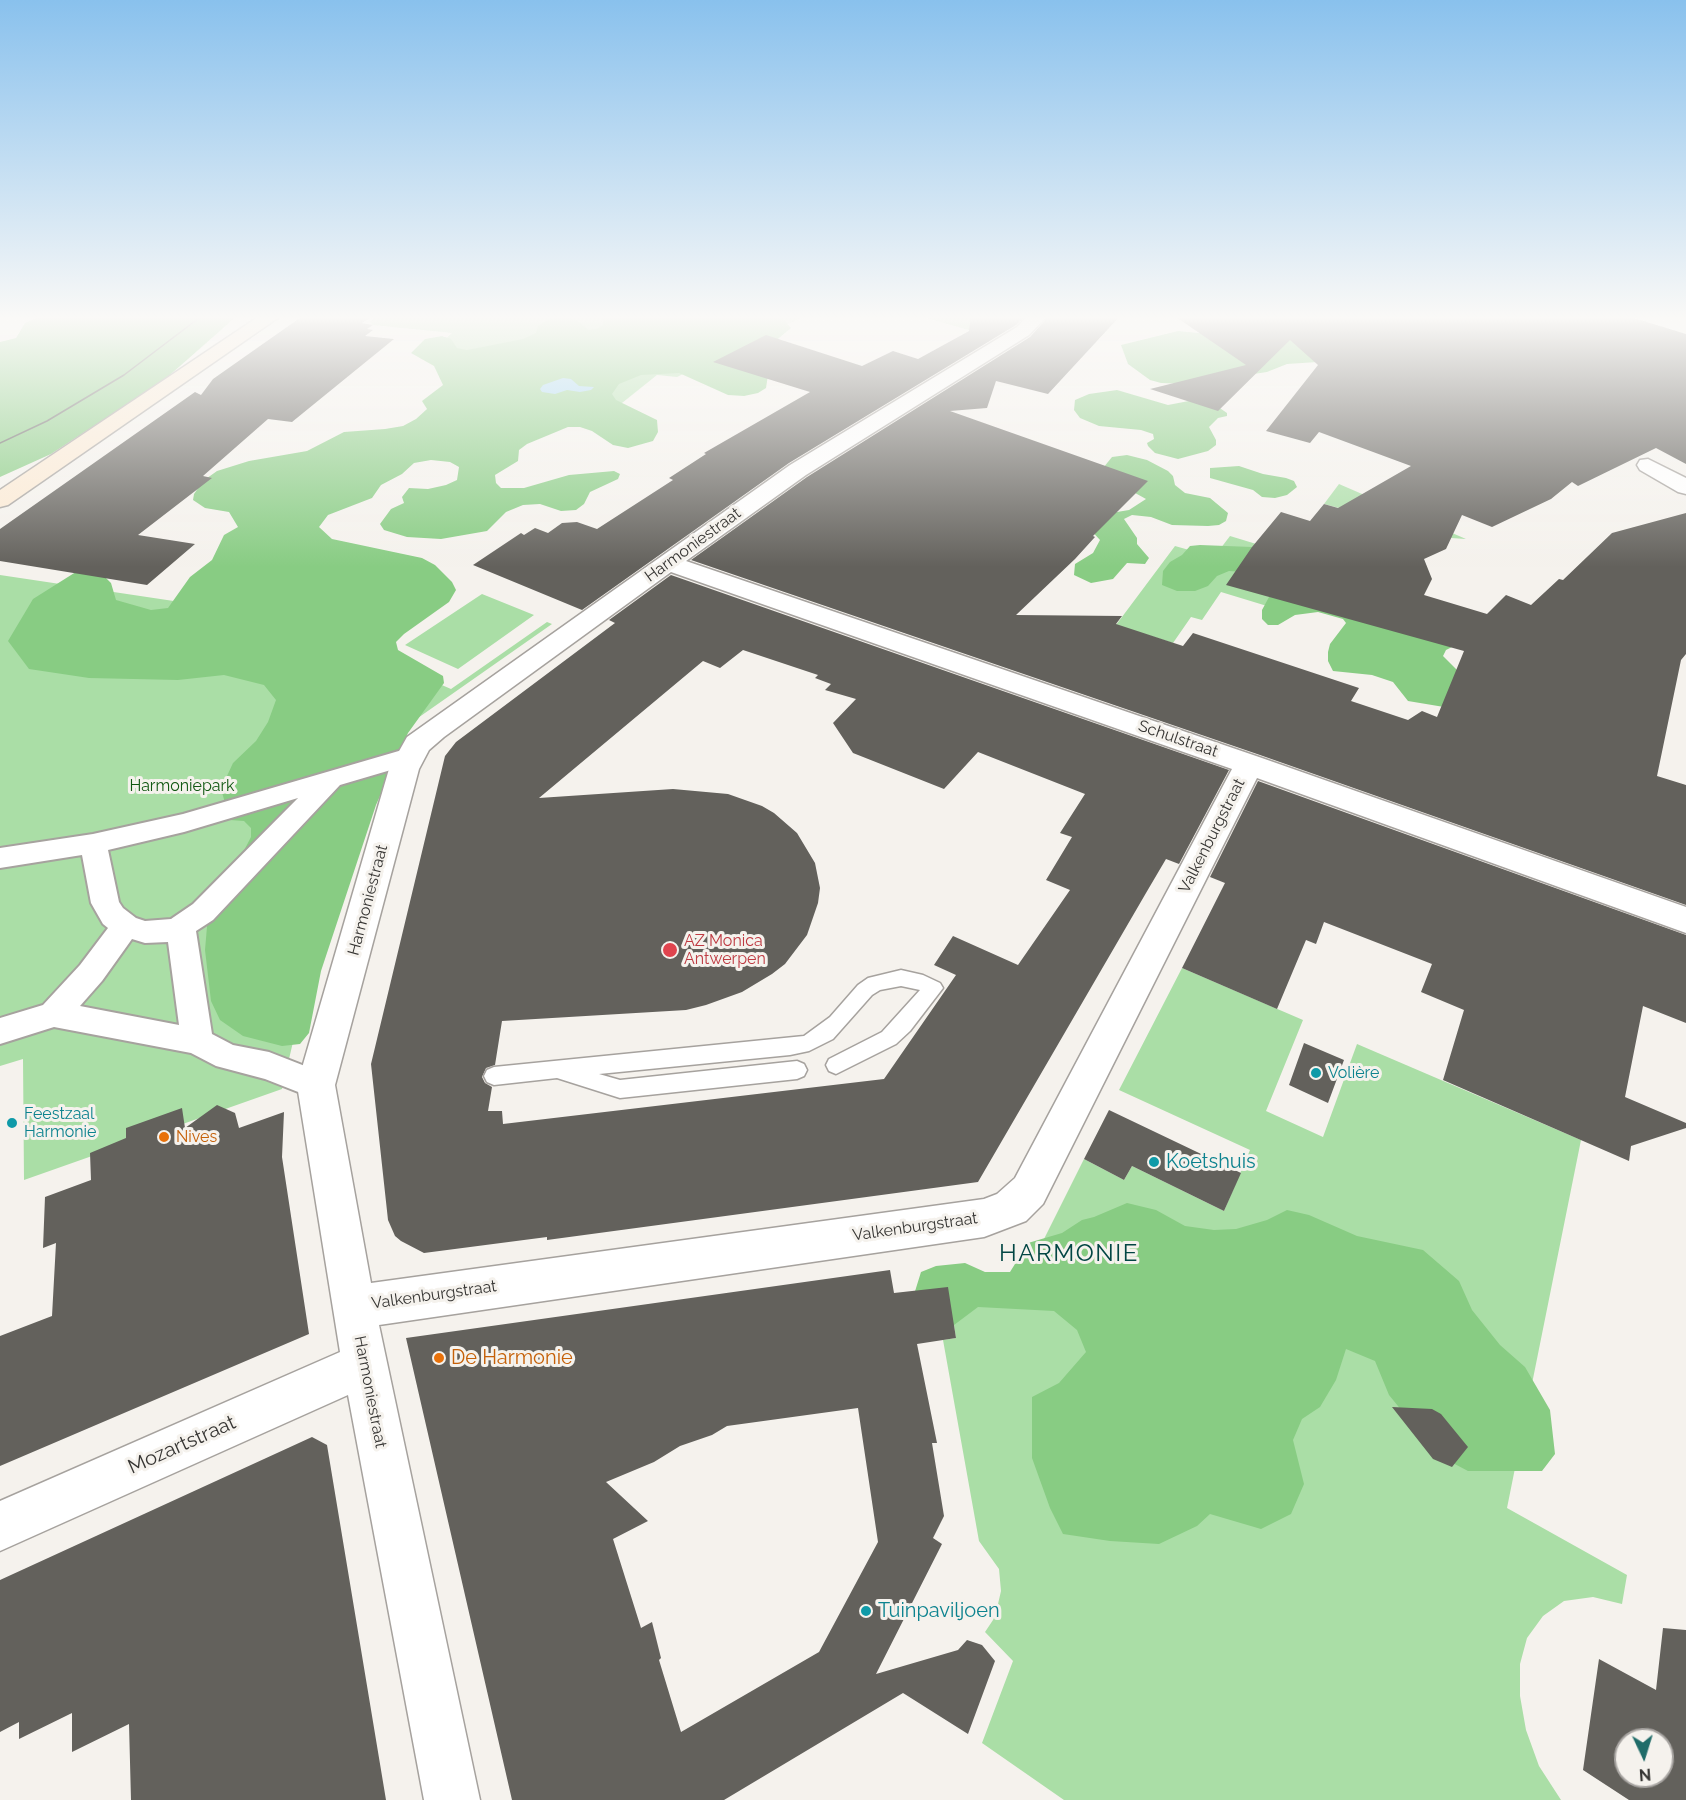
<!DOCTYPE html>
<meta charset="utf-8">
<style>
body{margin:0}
#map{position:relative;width:1686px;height:1800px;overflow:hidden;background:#f5f2ed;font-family:Raleway,sans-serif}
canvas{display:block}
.north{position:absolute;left:1614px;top:1728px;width:60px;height:60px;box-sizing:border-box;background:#f5f2ed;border:2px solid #a9a6a3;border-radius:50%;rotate:176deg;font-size:16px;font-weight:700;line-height:24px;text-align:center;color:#363533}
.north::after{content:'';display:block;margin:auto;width:21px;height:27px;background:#206c69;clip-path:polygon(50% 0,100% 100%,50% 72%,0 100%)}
</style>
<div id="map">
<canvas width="1686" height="1800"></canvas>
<div class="north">N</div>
</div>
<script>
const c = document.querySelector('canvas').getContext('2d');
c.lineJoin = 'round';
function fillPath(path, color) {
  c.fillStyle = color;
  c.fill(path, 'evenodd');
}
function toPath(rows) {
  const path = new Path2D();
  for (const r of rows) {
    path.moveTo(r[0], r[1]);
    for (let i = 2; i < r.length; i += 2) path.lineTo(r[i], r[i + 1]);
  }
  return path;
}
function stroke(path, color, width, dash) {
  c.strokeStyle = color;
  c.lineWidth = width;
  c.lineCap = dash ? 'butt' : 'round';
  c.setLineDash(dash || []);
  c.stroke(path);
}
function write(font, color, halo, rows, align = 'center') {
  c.font = font + ' Raleway,sans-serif';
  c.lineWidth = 6;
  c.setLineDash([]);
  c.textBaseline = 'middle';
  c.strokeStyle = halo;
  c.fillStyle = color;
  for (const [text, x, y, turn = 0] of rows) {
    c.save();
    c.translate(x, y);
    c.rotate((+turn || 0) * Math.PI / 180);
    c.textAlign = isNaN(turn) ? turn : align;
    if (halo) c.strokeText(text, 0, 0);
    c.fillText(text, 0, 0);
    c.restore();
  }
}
fillPath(toPath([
 [374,315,807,315,677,377,657,375,607,415,431,351,452,333,373,325,370,322,375,318],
 [915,315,1020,315,994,337],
 [1339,484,1466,539,1451,538,1324,504],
 [1230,536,1299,557,1267,606,1221,592,1202,620,1191,617,1173,643,1116,625,1175,546,1214,557],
 [0,575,374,631,382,659,451,689,547,622,552,624,405,727,318,935,282,1089,24,1180,23,1059,0,1066],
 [482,594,534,615,458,669,405,645],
 [1182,968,1303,1020,1266,1111,1323,1137,1357,1044,1581,1140,1507,1508,1627,1575,1622,1604,1593,1597,1564,1601,1543,1616,1527,1638,1520,1664,1520,1696,1526,1730,1539,1766,1561,1800,1064,1800,982,1743,1013,1661,985,1632,993,1620,998,1604,1001,1591,999,1569,979,1541,943,1340,956,1338,948,1287,1025,1277,1084,1159,1124,1180,1132,1166,1224,1211,1250,1150,1119,1090]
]), '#aadea6');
fillPath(toPath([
 [43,315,238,315,163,381,51,454,0,477,0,342,16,338,25,323],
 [602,315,776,317,784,320,791,328,773,343,766,388,758,393,744,396,728,395,679,373,641,375,619,384,612,394,616,400,657,420,658,432,653,441,628,448,613,445,592,431,580,427,568,427,527,444,519,450,518,461,495,475,496,483,501,488,524,488,569,475,614,471,620,474,618,479,590,492,584,504,576,510,561,511,540,504,523,505,506,512,487,531,441,539,407,537,384,530,380,524,391,509,404,503,402,497,409,488,428,489,446,485,457,480,459,467,450,462,431,460,414,463,402,474,381,485,372,498,328,515,319,527,332,539,422,558,435,565,452,582,456,590,449,602,404,634,396,642,398,650,443,676,444,683,408,733,376,805,321,971,309,1033,300,1044,282,1046,243,1036,220,1020,211,1001,205,950,210,892,238,862,251,837,251,828,244,821,230,820,221,789,233,763,256,741,268,722,276,700,264,685,224,675,178,680,89,678,29,669,8,641,33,599,79,570,99,571,111,583,116,600,151,610,168,608,190,577,212,560,224,535,238,527,229,512,205,508,193,500,194,494,203,481,217,471,249,461,307,451,344,432,385,429,403,426,416,419,427,409,422,401,443,385,434,366,411,353,425,339,442,336,451,339,457,348,467,350,523,339,536,333,538,326,549,319,569,317,581,323,588,330,597,329,603,325],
 [1282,322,1318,362,1287,364,1267,372,1188,384,1161,383,1150,380,1128,364,1121,345,1178,331,1199,333,1222,331],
 [1117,390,1168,405,1194,400,1211,402,1227,413,1227,416,1218,418,1209,427,1216,440,1216,445,1208,451,1178,459,1155,453,1148,446,1147,443,1154,439,1153,434,1141,430,1099,426,1080,418,1074,410,1075,400,1089,394],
 [1127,455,1147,460,1168,471,1173,476,1175,485,1185,493,1210,498,1228,513,1226,521,1219,525,1208,526,1172,525,1151,517,1132,515,1124,519,1137,538,1137,544,1149,558,1145,564,1127,563,1113,579,1091,583,1074,575,1075,564,1093,553,1100,540,1087,526,1111,513,1129,510,1146,499,1099,473,1112,457],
 [1239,466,1263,474,1286,478,1294,481,1297,487,1287,495,1275,498,1262,497,1253,490,1210,478,1210,468],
 [1200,545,1252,547,1276,553,1456,645,1446,650,1443,656,1462,675,1456,709,1408,701,1393,682,1372,675,1333,671,1328,661,1328,652,1330,644,1346,623,1343,619,1318,612,1295,615,1278,625,1268,625,1262,619,1262,610,1275,586,1244,572,1229,571,1217,576,1208,586,1195,591,1177,591,1162,585,1163,571,1170,562,1182,555,1190,546],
 [1127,1203,1156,1210,1185,1226,1214,1230,1236,1229,1267,1220,1287,1210,1309,1215,1357,1236,1423,1250,1459,1281,1472,1310,1500,1345,1525,1367,1550,1410,1555,1454,1542,1471,1468,1471,1449,1461,1411,1422,1389,1395,1375,1361,1346,1349,1336,1380,1320,1407,1302,1419,1293,1440,1304,1484,1291,1514,1261,1529,1210,1514,1197,1526,1159,1544,1110,1541,1063,1534,1050,1508,1032,1458,1032,1397,1059,1383,1086,1352,1077,1330,1054,1311,978,1307,946,1331,912,1301,921,1272,936,1266,965,1263,985,1272,1010,1272,1028,1243,1062,1233,1082,1220,1094,1217]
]), '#88cc83');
fillPath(toPath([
 [563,378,571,379,579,386,594,387,591,390,580,392,567,390,555,394,542,392,540,389,543,385]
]), '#9cd5f5');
fillPath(toPath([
 [304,315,374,315,362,323,373,325,367,329,373,330,365,336,394,339,292,422,268,419,203,476,212,478,138,535,195,544,147,585,0,561,0,529,195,392,201,395,213,379],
 [971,315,1026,315,1016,325,789,463,582,610,473,565,521,533,524,535,535,528,548,533,562,523,577,522,597,529,673,480,669,478,706,454,704,453,810,392,713,362,766,335,862,366,893,351,918,359,969,331],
 [1050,315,1121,315,1048,394,996,381,987,408,950,411,1148,481,1093,536,1095,537,1075,559,1016,615,1122,616,1116,624,1183,646,1193,633,1359,688,1351,701,1408,720,1422,711,1437,717,1464,651,1226,585,1252,547,1281,512,1310,521,1324,504,1338,508,1411,466,1319,432,1310,443,1266,431,1318,365,1290,340,1218,411,1150,389,1246,365,1173,315,1624,315,1686,334,1686,464,1656,448,1578,486,1572,482,1551,499,1492,527,1462,515,1446,549,1424,559,1432,579,1424,595,1487,614,1506,595,1531,605,1559,579,1563,580,1612,533,1686,513,1686,654,1681,660,1657,776,1686,785,1686,905,1260,755,691,560,807,477,1030,337],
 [671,575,1229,770,1179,864,1166,859,1146,893,978,1182,547,1240,547,1237,424,1253,401,1241,395,1236,388,1220,371,1064,445,756,456,742,615,623,609,620],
 [743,650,818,675,815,678,831,684,825,690,856,699,833,723,853,753,944,789,978,752,1085,794,1060,833,1072,837,1046,880,1070,890,1018,965,953,936,934,965,956,975,884,1079,503,1124,502,1111,488,1111,492,1087,485,1083,482,1077,486,1068,495,1065,502,1021,686,1010,706,1005,742,992,772,974,785,964,807,935,818,903,820,888,815,863,797,833,774,813,762,806,728,794,673,789,539,798,703,661,720,668],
 [1258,781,1686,935,1686,1023,1643,1006,1625,1097,1686,1123,1686,1128,1631,1146,1629,1161,1443,1080,1464,1010,1421,992,1432,964,1324,922,1316,944,1306,940,1277,1009,1182,968,1225,883,1210,877],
 [1304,1043,1344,1060,1328,1103,1289,1085],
 [217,1105,235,1113,239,1128,284,1112,282,1157,309,1334,0,1466,0,1336,52,1316,56,1243,43,1248,45,1197,91,1180,90,1153,126,1138,126,1128,182,1108,185,1128],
 [1109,1110,1241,1173,1224,1211,1132,1166,1124,1180,1084,1159],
 [890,1270,894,1293,948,1287,956,1338,917,1344,937,1443,932,1443,944,1516,933,1538,942,1544,876,1674,958,1650,967,1640,982,1645,995,1661,968,1734,903,1693,724,1800,512,1800,406,1338],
 [858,1408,878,1542,819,1652,681,1732,659,1660,661,1658,652,1622,641,1628,613,1539,648,1521,606,1482,654,1462,680,1446,712,1435,727,1426],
 [1392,1407,1432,1409,1441,1414,1468,1447,1452,1467,1433,1459],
 [312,1437,327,1445,386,1800,131,1800,129,1724,72,1752,72,1713,19,1739,19,1722,0,1732,0,1580],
 [1663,1628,1686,1630,1686,1800,1629,1800,1583,1770,1599,1659,1656,1690],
 [1626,1740,1662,1740,1662,1776,1626,1776]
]), '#63615c');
const service = toPath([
 [901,970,923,975,940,983,943,988,910,1031,896,1044,836,1074,829,1071,826,1065,829,1059,882,1032,920,990,901,986,880,990,872,995,833,1039,809,1051,790,1055,599,1074,620,1080,797,1061,804,1064,807,1070,804,1076,797,1079,620,1098,557,1078,494,1085,487,1082,484,1076,487,1070,494,1067,804,1036,830,1017,858,985,868,978,901,970]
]);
const pedestrian = toPath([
 [409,748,418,750,422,756,418,762,340,785,213,920,196,931,212,1034,233,1045,269,1052,328,1075,332,1085,328,1095,316,1099,265,1079,216,1066,191,1053,54,1027,0,1044,0,1018,43,1005,80,965,108,928,103,924,91,903,82,855,0,868,0,848,93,834,183,814,409,748],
 [298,798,193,904,171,919,145,921,136,918,123,908,119,902,108,850,184,832,298,798],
 [132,939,145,943,168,942,179,1025,80,1006,102,981,132,939]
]);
const minor = toPath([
 [1029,315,1048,315,1029,335,806,475,686,561,1259,757,1686,907,1686,933,1257,778,1043,1204,1026,1221,984,1237,379,1325,480,1800,424,1800,348,1395,0,1551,0,1501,340,1352,297,1085,389,769,407,737,790,465,1017,327,1029,315],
 [671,572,1232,769,1015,1178,997,1194,984,1199,371,1283,335,1085,419,769,429,750,444,737,671,572]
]);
const tertiary = toPath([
 [1648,459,1686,478,1686,494,1678,492,1640,470,1637,465,1640,460,1648,459]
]);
const secondary = toPath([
 [261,315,282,315,8,505,0,507,0,490,261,315]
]);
stroke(service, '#a6a29e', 3);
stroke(pedestrian, '#a6a29e', 4);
stroke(minor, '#a6a29e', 3);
stroke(tertiary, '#a6a29e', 3);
stroke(secondary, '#a6a29e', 3);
fillPath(service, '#fff');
fillPath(pedestrian, '#fff');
fillPath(minor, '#fff');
fillPath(tertiary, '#fff');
fillPath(secondary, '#fcead4');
stroke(toPath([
 [0,443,47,421,124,375,203,315]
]), '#696765', 1.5);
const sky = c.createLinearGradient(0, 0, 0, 567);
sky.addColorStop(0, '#89c1ed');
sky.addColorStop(0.56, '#faf9f7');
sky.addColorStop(1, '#faf9f700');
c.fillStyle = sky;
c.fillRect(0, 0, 1686, 567);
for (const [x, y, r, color] of [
 [670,950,8,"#e0444e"],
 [1316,1073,6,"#0f9aa8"],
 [12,1123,6,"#0f9aa8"],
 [164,1137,6,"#e8710a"],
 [1154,1162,6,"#0f9aa8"],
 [439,1358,6,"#e8710a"],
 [866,1611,6,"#0f9aa8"]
]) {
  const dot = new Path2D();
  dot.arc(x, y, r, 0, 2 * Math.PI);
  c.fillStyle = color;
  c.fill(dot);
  stroke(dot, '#f5f2ed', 2);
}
write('16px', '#363533', '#f5f2ed', [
 ["Harmoniestraat",693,545,-36],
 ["Schulstraat",1178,739,19],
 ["Valkenburgstraat",1212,836,-63],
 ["Harmoniestraat",368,900,-75],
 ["Valkenburgstraat",915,1227,-8],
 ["Valkenburgstraat",434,1295,-8],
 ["Harmoniestraat",370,1392,79]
]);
write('16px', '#115812', '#f5f2ed', [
 ["Harmoniepark",182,786]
]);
write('16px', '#be3a42', '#f5f2ed', [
 ["AZ Monica",684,941],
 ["Antwerpen",684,959]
], 'left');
write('16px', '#0d838f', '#f5f2ed', [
 ["Volière",1328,1073],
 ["Feestzaal",24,1114],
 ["Harmonie",24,1132]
], 'left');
write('16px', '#c56008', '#f5f2ed', [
 ["Nives",176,1137]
], 'left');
write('20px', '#0d838f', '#f5f2ed', [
 ["Koetshuis",1166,1162],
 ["Tuinpaviljoen",878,1611]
], 'left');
write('20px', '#c56008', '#f5f2ed', [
 ["De Harmonie",451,1358]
], 'left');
write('20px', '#363533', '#f5f2ed', [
 ["Mozartstraat",182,1445,-24]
]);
c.letterSpacing = '1.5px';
write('24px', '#034644', '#f5f2ed', [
 ["HARMONIE",1069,1254]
]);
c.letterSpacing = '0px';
</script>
